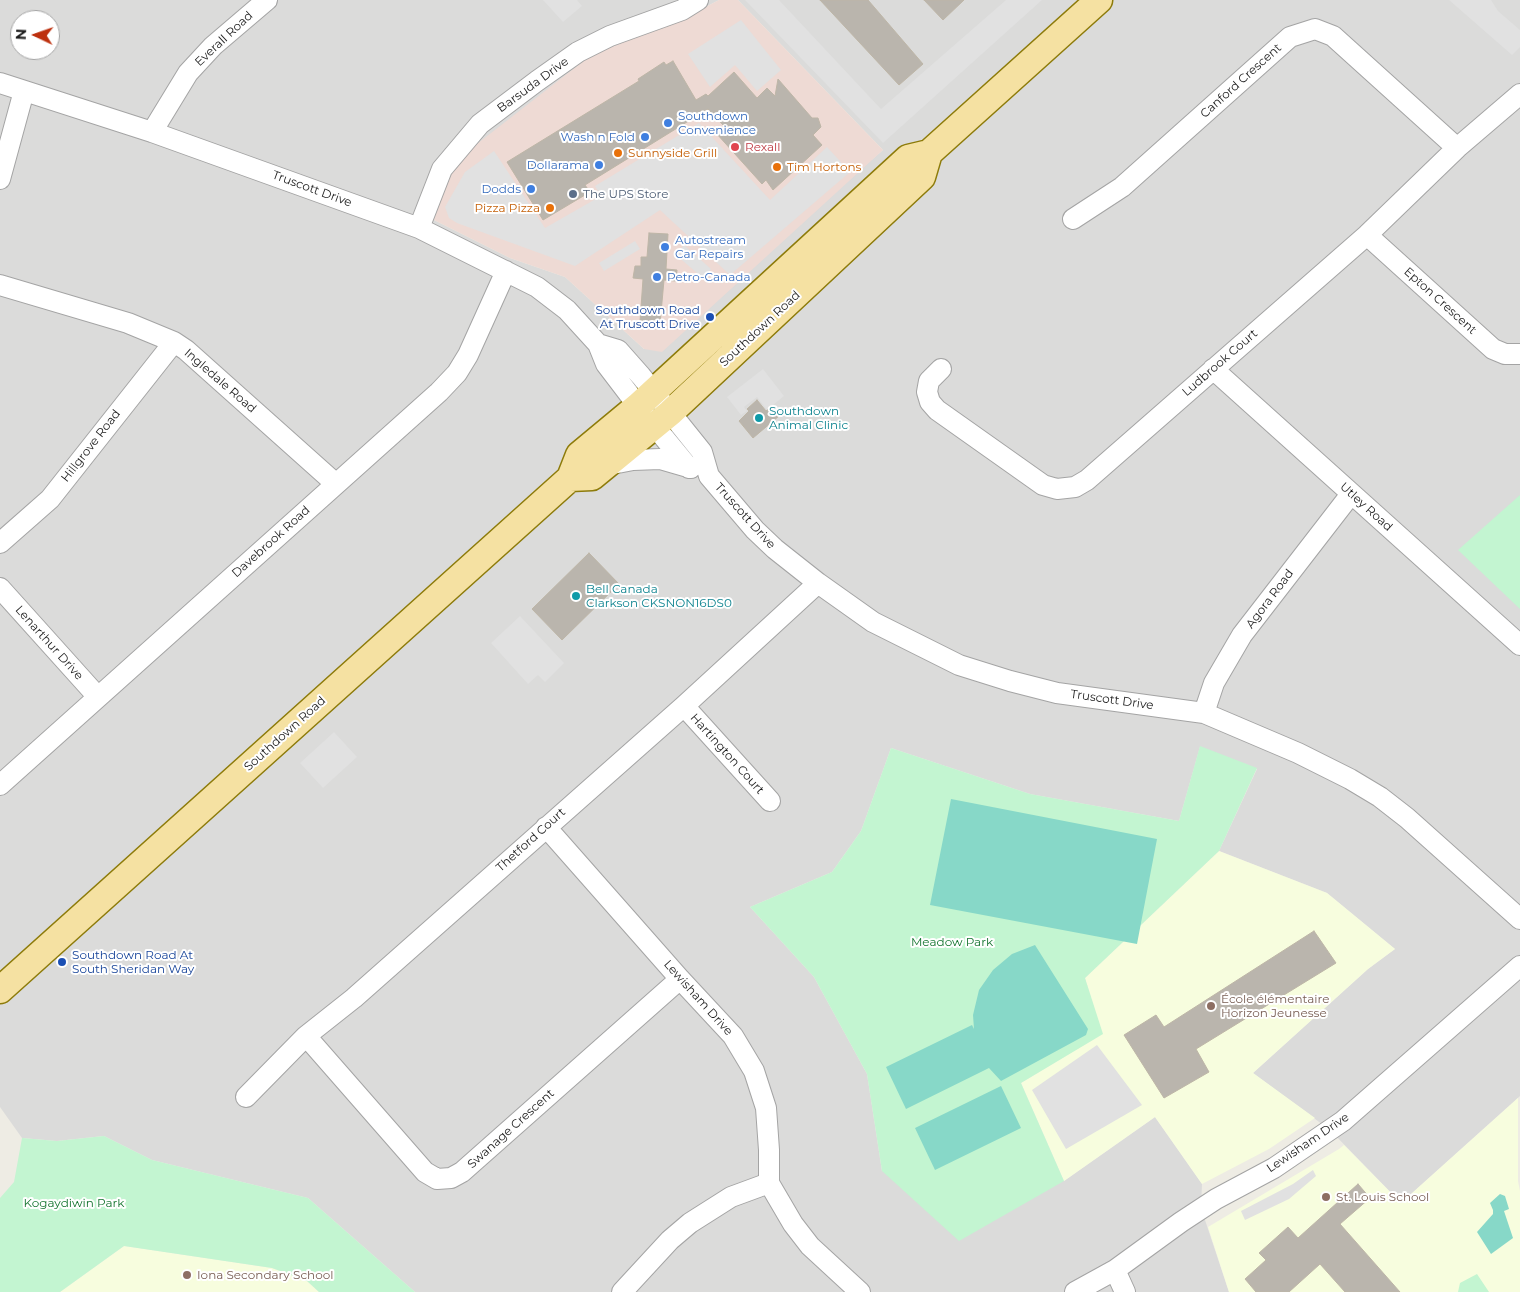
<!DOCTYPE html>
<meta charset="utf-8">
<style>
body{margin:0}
#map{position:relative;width:1520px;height:1292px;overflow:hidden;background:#eeece4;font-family:Montserrat,sans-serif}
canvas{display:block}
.north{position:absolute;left:10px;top:10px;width:50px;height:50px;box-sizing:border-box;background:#fff;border:1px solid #a5a5a5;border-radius:50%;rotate:273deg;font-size:14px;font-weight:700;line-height:20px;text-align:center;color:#1d1d1d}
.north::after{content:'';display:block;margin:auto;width:18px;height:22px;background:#bd300e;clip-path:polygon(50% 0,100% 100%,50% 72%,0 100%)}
</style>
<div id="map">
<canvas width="1520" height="1292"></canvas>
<div class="north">N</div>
</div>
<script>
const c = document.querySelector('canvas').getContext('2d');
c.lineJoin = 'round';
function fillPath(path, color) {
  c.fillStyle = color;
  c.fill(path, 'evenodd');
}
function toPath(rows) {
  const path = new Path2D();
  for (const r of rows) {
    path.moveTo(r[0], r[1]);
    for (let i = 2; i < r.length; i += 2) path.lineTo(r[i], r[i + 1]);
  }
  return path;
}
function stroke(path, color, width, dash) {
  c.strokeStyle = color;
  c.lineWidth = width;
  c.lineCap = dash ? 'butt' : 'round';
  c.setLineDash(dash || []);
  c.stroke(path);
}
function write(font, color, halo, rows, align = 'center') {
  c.font = font + ' Montserrat,sans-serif';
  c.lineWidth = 4;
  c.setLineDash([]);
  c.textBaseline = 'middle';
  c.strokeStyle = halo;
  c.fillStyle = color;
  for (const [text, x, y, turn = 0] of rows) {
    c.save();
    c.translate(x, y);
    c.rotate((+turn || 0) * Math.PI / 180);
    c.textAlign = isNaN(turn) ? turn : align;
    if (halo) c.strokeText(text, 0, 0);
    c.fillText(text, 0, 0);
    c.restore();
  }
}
fillPath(toPath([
 [0,0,719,0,698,11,432,219,510,258,565,277,644,349,883,150,738,0,1520,0,1520,1096,1401,1203,1330,1130,1253,1073,1368,969,1395,949,1327,893,1219,851,1257,769,1200,747,1179,821,1030,794,891,748,861,831,832,872,750,907,814,977,867,1074,882,1171,1064,1181,1155,1117,1202,1184,1201,1208,1229,1292,415,1292,308,1198,152,1160,104,1136,57,1141,22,1138,0,1107],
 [20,20,50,20,50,50,20,50]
]), '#dbdbda');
fillPath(toPath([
 [719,0,738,0,883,150,662,352,644,349,565,277,510,258,432,219,448,173,464,154,590,56,698,11]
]), '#eedad4');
fillPath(toPath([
 [1219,851,1327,893,1395,949,1368,969,1253,1073,1315,1118,1269,1149,1202,1184,1155,1117,1064,1181,1021,1083,1102,1034,1085,978],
 [1518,1098,1518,1181,1520,1191,1520,1292,1229,1292,1208,1227,1339,1149,1344,1145,1401,1203],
 [124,1246,272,1268,307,1281,319,1292,60,1292]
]), '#f7fdde');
fillPath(toPath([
 [1520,495,1520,609,1458,550],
 [1200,746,1257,768,1219,851,1085,978,1103,1034,1021,1083,1064,1181,959,1241,882,1171,867,1074,814,977,750,907,832,872,861,831,891,748,1030,794,1179,821],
 [104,1136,152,1160,308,1198,415,1292,319,1292,307,1281,272,1268,124,1246,60,1292,0,1292,0,1198,14,1182,22,1138,57,1141],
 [1477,1274,1489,1292,1458,1292,1460,1283]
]), '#c3f5d1');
fillPath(toPath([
 [951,799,1157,839,1137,944,930,905],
 [1035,945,1088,1029,1086,1035,1001,1081,989,1068,906,1109,886,1067,972,1025,974,1029,973,1015,979,990,993,970,1012,954],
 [1001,1086,1021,1128,935,1170,915,1128],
 [1500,1194,1505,1196,1509,1209,1504,1211,1513,1238,1491,1254,1477,1232,1493,1214,1493,1210,1490,1203]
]), '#87d8c8');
fillPath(toPath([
 [543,0,577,0,582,6,563,22],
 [745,0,779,0,881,109,1006,0,1042,0,883,143],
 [1449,0,1491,0,1498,11,1520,30,1520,47,1512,55],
 [741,20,781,70,757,91,735,65,710,87,688,54],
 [699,123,770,200,827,147,850,172,730,275,660,210,575,266,457,223,449,218,445,207,465,172,494,151,545,228,601,196,595,186],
 [635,241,640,249,604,271,599,263],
 [684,245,711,269,703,278,676,255],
 [763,369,784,396,767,410,757,397,744,407,747,411,741,415,727,397],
 [520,616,564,663,545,682,538,675,528,684,491,643],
 [334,732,357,757,323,788,300,763],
 [1097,1045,1142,1105,1066,1149,1032,1090],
 [1313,1170,1316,1176,1289,1199,1245,1220,1241,1211,1293,1184]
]), '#e1e1e1');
const building = toPath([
 [820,0,868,0,923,64,899,85,820,0],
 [924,0,964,0,943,20,924,0],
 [673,61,696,100,706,94,708,96,734,72,757,98,767,88,775,96,778,79,812,118,818,118,821,127,813,135,822,145,773,190,766,180,762,184,716,133,724,126,708,109,585,185,590,192,543,220,507,162,639,81,638,79,664,62,666,65,673,61],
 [649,233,668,234,666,269,677,270,676,281,664,280,660,324,640,322,643,279,633,278,635,266,641,266,641,257,647,257,649,233],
 [757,400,766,411,771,407,779,416,753,438,739,421,749,411,747,409,757,400],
 [589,553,619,584,562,640,532,609,589,553],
 [1314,931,1336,963,1196,1049,1209,1072,1164,1098,1124,1035,1156,1015,1164,1027,1314,931],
 [1358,1184,1370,1198,1340,1224,1400,1292,1345,1292,1320,1264,1289,1292,1256,1292,1245,1279,1266,1260,1259,1253,1288,1227,1298,1238,1358,1184]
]);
fillPath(building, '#bab5ad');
stroke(building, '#beb6a7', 1);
const minor = toPath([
 [0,83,152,132,419,228,537,287,567,310,598,344,606,364,638,406,689,468],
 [152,132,188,73,213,46,267,0],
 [0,179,24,91],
 [1073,219,1122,187,1290,37,1315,29,1333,36,1457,148],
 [419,228,442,169,480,124,537,81,578,52,610,36,682,10,698,0],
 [1367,235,1493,349,1505,354,1520,354],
 [0,285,128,323,174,342,186,350,336,484],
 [598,344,618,350,641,376,702,452,709,476,755,530,775,549,818,583,873,622,959,665,1010,681,1057,693,1204,713,1298,753,1350,779,1380,797,1407,818,1520,919],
 [941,369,929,381,927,392,930,402,937,410,1043,485,1057,489,1075,487,1087,480,1367,235,1457,148,1520,94],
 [1213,369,1520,645],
 [607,465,633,460,660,459,691,468],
 [0,543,50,499,174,342],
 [0,588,98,697],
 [684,706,770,801],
 [1204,713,1214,683,1242,635,1351,494],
 [0,785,439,392,457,373,468,355,506,271],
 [546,827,680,979,733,1036,754,1071,766,1108,769,1150,769,1183,793,1224,810,1246,860,1292],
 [306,1036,425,1172,437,1179,451,1178,462,1172,680,979],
 [246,1097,306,1036,354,998,684,706,818,583],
 [1115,1270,1125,1292],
 [622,1292,670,1240,690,1223,731,1197,769,1183],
 [1075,1292,1115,1270,1181,1222,1216,1199,1274,1168,1343,1121,1520,966]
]);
const major = toPath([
 [570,478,592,477,670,413,922,177,929,153],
 [0,990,570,478,579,455,638,406,908,158,929,153,1099,0]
]);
stroke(minor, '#a4a4a4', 22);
stroke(major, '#8d7b0a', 29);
stroke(minor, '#fff', 20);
stroke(major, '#f5e1a2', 26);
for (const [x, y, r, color] of [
 [668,123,5,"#3f7fe0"],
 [645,137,5,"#3f7fe0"],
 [735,147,5,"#e0444e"],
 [618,153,5,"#e8710a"],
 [599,165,5,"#3f7fe0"],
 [777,167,5,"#e8710a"],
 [531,189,5,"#3f7fe0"],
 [573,194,5,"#5c6f8a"],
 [550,208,5,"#e8710a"],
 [665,247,5,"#3f7fe0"],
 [657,277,5,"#3f7fe0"],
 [710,317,5,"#1a4fb4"],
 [759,418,5,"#0f9aa8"],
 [576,596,5,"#0f9aa8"],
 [62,962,5,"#1a4fb4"],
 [1211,1006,5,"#8d6e63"],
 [1326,1197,5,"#8d6e63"],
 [187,1275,5,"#8d6e63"]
]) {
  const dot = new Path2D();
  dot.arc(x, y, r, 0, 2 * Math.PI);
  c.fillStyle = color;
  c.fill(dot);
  stroke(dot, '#fff', 2);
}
write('12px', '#1d1d1d', '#fff', [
 ["Everall Road",224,39,-43],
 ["Canford Crescent",1241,81,-42],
 ["Barsuda Drive",533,85,-36],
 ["Truscott Drive",312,189,20],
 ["Epton Crescent",1440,301,42],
 ["Southdown Road",760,329,-43],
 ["Ludbrook Court",1220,363,-41],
 ["Ingledale Road",220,381,41],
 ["Hillgrove Road",91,446,-52],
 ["Utley Road",1366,507,42],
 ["Truscott Drive",745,516,48],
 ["Davebrook Road",271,542,-42],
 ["Agora Road",1270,599,-53],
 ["Lenarthur Drive",49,643,48],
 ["Truscott Drive",1112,700,8],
 ["Southdown Road",285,734,-42],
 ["Hartington Court",727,754,48],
 ["Thetford Court",531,840,-42],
 ["Lewisham Drive",698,998,48],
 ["Swanage Crescent",511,1129,-42],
 ["Lewisham Drive",1308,1143,-34]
]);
write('12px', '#366cbe', '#fff', [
 ["Southdown",678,116],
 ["Convenience",678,130],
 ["Wash n Fold",635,137,"right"],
 ["Dollarama",589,165,"right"],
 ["Dodds",521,189,"right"],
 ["Autostream",675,240],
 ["Car Repairs",675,254],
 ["Petro-Canada",667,277]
], 'left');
write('12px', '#be3a42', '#fff', [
 ["Rexall",745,147]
], 'left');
write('12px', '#c56008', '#fff', [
 ["Sunnyside Grill",628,153],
 ["Tim Hortons",787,167],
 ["Pizza Pizza",540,208,"right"]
], 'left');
write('12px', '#4e5e75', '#fff', [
 ["The UPS Store",583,194]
], 'left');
write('12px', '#164399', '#fff', [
 ["Southdown Road",700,310],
 ["At Truscott Drive",700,324],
 ["Southdown Road At",72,955,"left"],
 ["South Sheridan Way",72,969,"left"]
], 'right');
write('12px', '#0d838f', '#fff', [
 ["Southdown",769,411],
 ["Animal Clinic",769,425],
 ["Bell Canada",586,589],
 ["Clarkson CKSNON16DS0",586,603]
], 'left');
write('12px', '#13742e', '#fff', [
 ["Meadow Park",952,942],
 ["Kogaydiwin Park",74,1203]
]);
write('12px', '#785e54', '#fff', [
 ["École élémentaire",1221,999],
 ["Horizon Jeunesse",1221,1013],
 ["St. Louis School",1336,1197],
 ["Iona Secondary School",197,1275]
], 'left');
</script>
